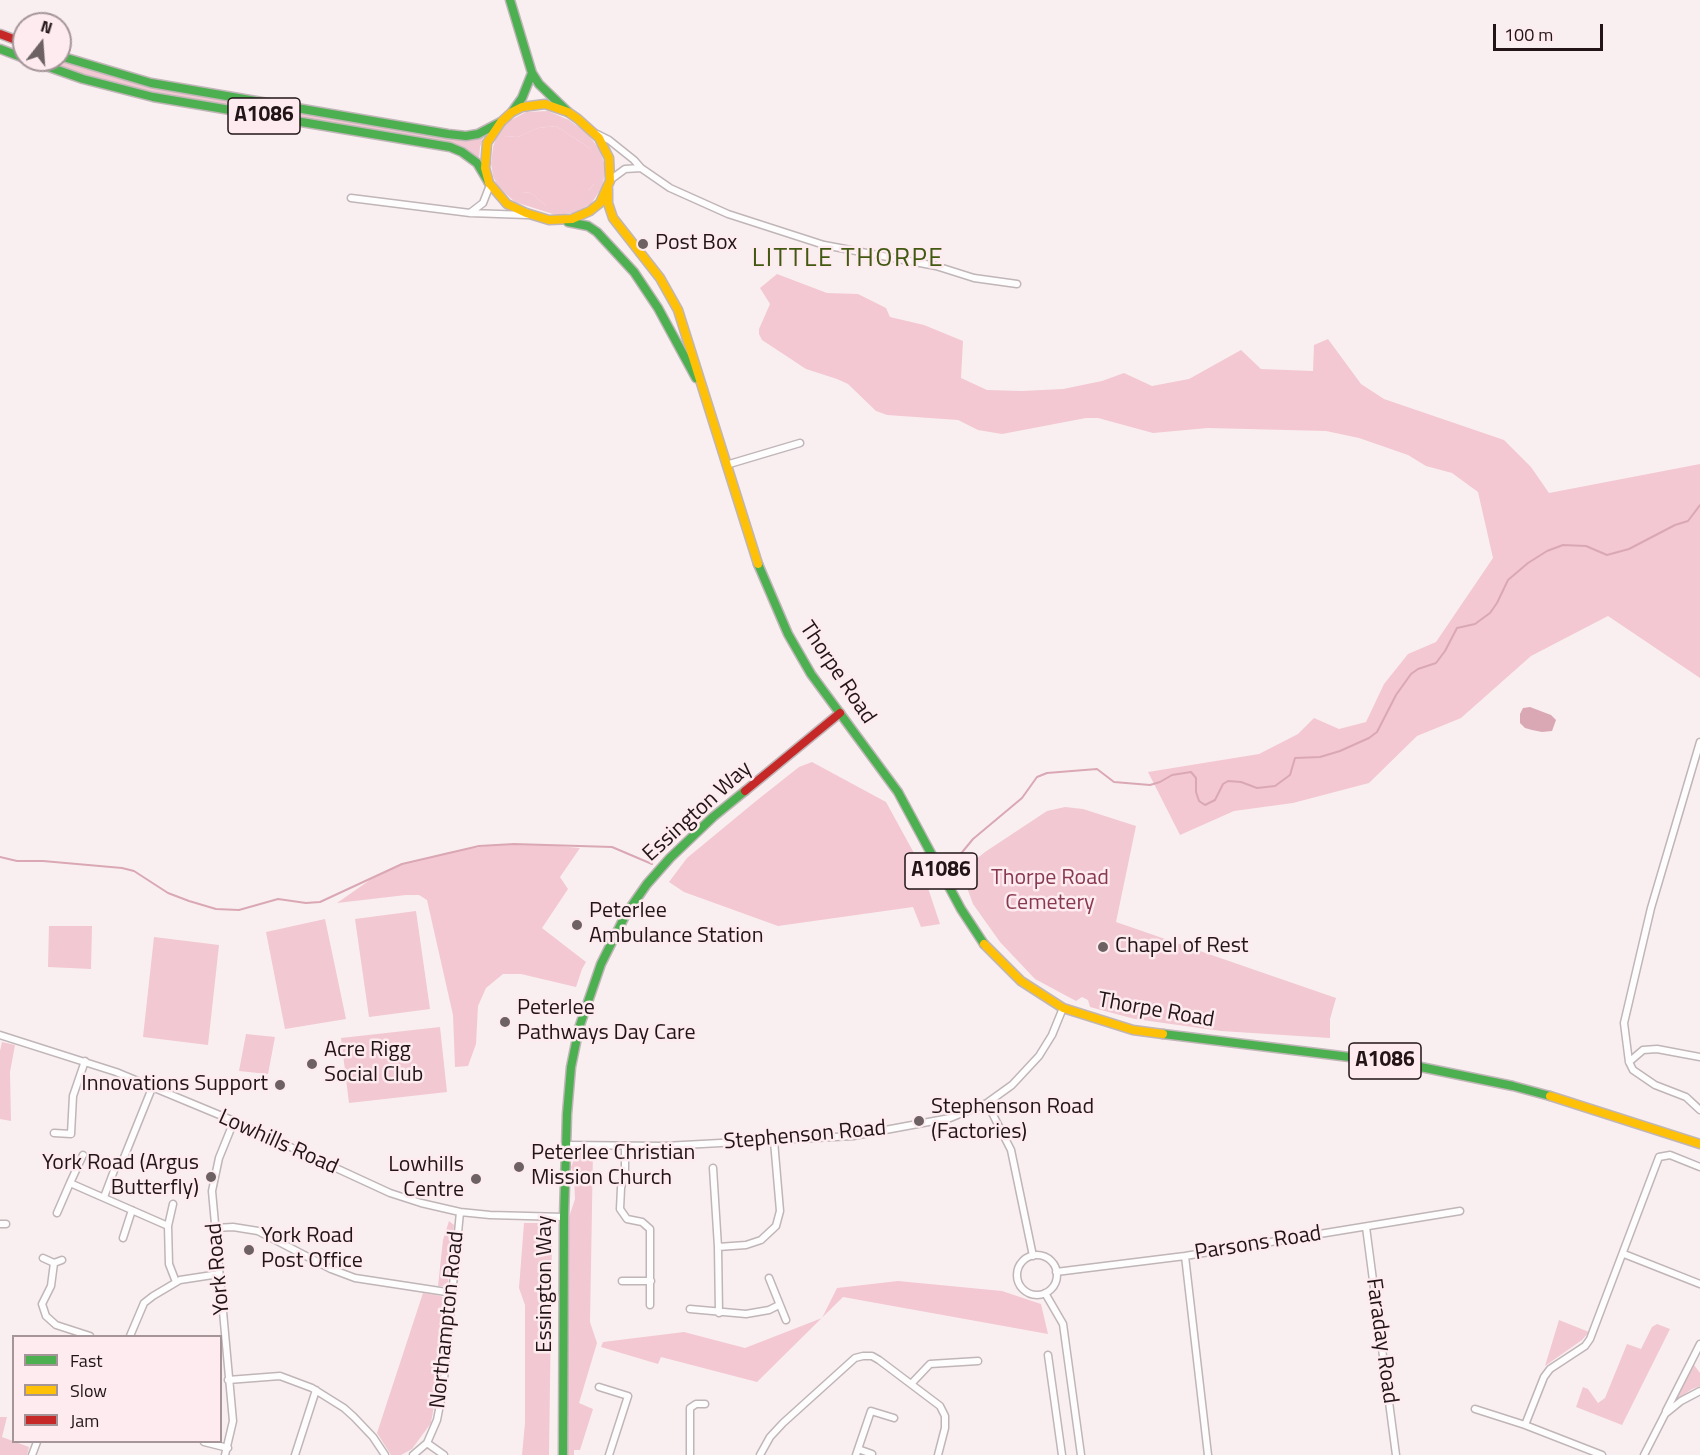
<!DOCTYPE html>
<style>
body{margin:0}
#map{position:relative;width:1700px;height:1455px;overflow:hidden;background:#f9eff1;font-family:"Titillium Web",sans-serif}
canvas{display:block}
.legend{position:absolute;left:12px;top:1335px;width:210px;height:108px;box-sizing:border-box;background:#fdebef;border:2px solid #a59599;margin:0;padding:8px 10px;list-style:none;font-size:18px;color:#221417}
.legend li{display:flex;align-items:center;gap:12px;height:30px}
.legend b{width:30px;border:2px solid #a59599}
.north{position:absolute;left:12px;top:12px;width:60px;height:60px;box-sizing:border-box;background:#fdebef;border:2px solid #a59599;border-radius:50%;rotate:17deg;font-size:16px;font-weight:700;line-height:24px;text-align:center;color:#221417}
.north::after{content:'';display:block;margin:auto;width:21px;height:27px;background:#6d6163;clip-path:polygon(50% 0,100% 100%,50% 72%,0 100%)}
.scale{position:absolute;left:1493px;top:24px;width:110px;height:27px;box-sizing:border-box;border:3px solid #221417;border-top:0;padding-left:8px;font-size:18px;line-height:21px;white-space:nowrap;color:#221417;-webkit-text-stroke:4px #fdebef;paint-order:stroke}
</style>
<div id="map">
<canvas width="1700" height="1455"></canvas>
<ul class="legend">
<li><b style="height:8px;background:#4caf50"></b>Fast</li>
<li><b style="height:8px;background:#ffc107"></b>Slow</li>
<li><b style="height:8px;background:#c62828"></b>Jam</li>
</ul>
<div class="north">N</div>
<div class="scale">100 m</div>
</div>
<script>
const c = document.querySelector('canvas').getContext('2d');
c.lineJoin = 'round';
function fillPath(path, color) {
  c.fillStyle = color;
  c.fill(path, 'evenodd');
}
function toPath(rows) {
  const path = new Path2D();
  for (const r of rows) {
    if (r.length === 3) {
      path.moveTo(r[0] + r[2], r[1]);
      path.arc(r[0], r[1], r[2], 0, 2 * Math.PI);
      continue;
    }
    path.moveTo(r[0], r[1]);
    for (let i = 2; i < r.length; i += 2) path.lineTo(r[i], r[i + 1]);
  }
  return path;
}
function stroke(path, color, width, dash) {
  c.strokeStyle = color;
  c.lineWidth = width;
  c.lineCap = dash ? 'butt' : 'round';
  c.setLineDash(dash || []);
  c.stroke(path);
}
function write(font, color, halo, rows, align = 'center') {
  c.font = font + ' "Titillium Web",sans-serif';
  c.lineWidth = 5;
  c.setLineDash([]);
  c.textBaseline = 'middle';
  c.strokeStyle = halo;
  c.fillStyle = color;
  for (const [text, x, y, turn = 0] of rows) {
    c.save();
    c.translate(x, y);
    c.rotate((+turn || 0) * Math.PI / 180);
    c.textAlign = isNaN(turn) ? turn : align;
    if (halo) c.strokeText(text, 0, 0);
    c.fillText(text, 0, 0);
    c.restore();
  }
}
fillPath(toPath([
 [41,60,58,60,85,69,152,86,484,136,480,147,479,160,464,148,150,92,83,75],
 [548,111,569,120,587,133,600,150,605,166,603,186,591,204,573,213,556,215,515,202,498,187,493,176,491,164,493,147,497,135,509,121,526,112],
 [556,126,591,149,594,184,589,190,546,206,531,193,522,192,504,136,518,137,538,128],
 [1065,807,1083,809,1136,826,1116,922,1336,998,1330,1019,1330,1038,1221,1031,1135,1019,1090,1007,1088,1000,1082,997,1076,1001,1035,979,1000,942,973,904,966,885,965,875,970,864,985,852,1047,811],
 [416,911,430,1009,369,1017,355,919],
 [325,919,346,1019,285,1029,266,932],
 [49,926,92,926,91,969,48,967],
 [154,937,219,945,208,1045,143,1037],
 [440,1027,447,1092,349,1103,341,1038],
 [246,1034,275,1037,268,1074,239,1071],
 [2,1042,15,1045,10,1072,11,1121,0,1119,0,1051],
 [583,1150,593,1150,590,1322,597,1343,579,1403,593,1409,580,1450,574,1450,574,1455,566,1455,569,1217,575,1199,574,1176,571,1167,577,1152],
 [449,1221,454,1225,448,1282,443,1286,438,1286,443,1240],
 [524,1223,540,1223,552,1241,549,1455,522,1455,525,1423,525,1305,519,1288],
 [423,1293,441,1296,446,1300,434,1406,431,1423,412,1449,401,1455,391,1455,377,1433],
 [1559,1320,1589,1332,1582,1340,1545,1366],
 [1657,1324,1670,1329,1622,1425,1576,1407,1583,1387,1588,1389,1598,1403,1605,1398,1627,1344,1641,1349,1652,1327],
 [1694,1365,1700,1373,1700,1386,1692,1389,1676,1400],
 [0,1417,7,1417,2,1437,29,1447,27,1455,0,1455]
]), '#f2c8d2');
fillPath(toPath([
 [556,126,591,149,597,170,594,184,581,199,561,207,546,206,531,193,522,192,510,185,498,166,498,151,504,136,518,137,538,128],
 [777,274,827,293,858,294,886,308,890,317,924,325,963,341,961,378,987,390,1022,391,1063,389,1102,381,1124,373,1152,386,1189,379,1241,350,1261,369,1313,371,1314,345,1328,339,1361,384,1384,399,1504,440,1531,467,1549,493,1700,464,1700,678,1608,616,1531,656,1461,718,1417,736,1369,783,1293,803,1234,811,1180,835,1148,772,1259,754,1298,734,1314,718,1339,729,1366,722,1384,684,1408,654,1436,642,1493,558,1478,492,1452,473,1426,466,1408,455,1359,438,1326,431,1208,428,1153,433,1098,418,1086,418,1002,434,978,430,958,420,887,415,876,411,848,384,837,379,806,369,762,340,759,334,759,329,770,304,760,288],
 [812,762,886,802,920,864,940,924,921,927,913,907,778,926,684,892,669,882,687,858,756,801,799,767],
 [499,844,548,845,580,848,560,877,568,889,542,928,586,962,582,969,576,987,521,974,503,974,486,988,478,1006,476,1044,468,1066,455,1067,453,1015,427,900,419,895,406,895,337,903,377,875,397,866,449,852],
 [898,1281,1002,1291,1041,1304,1048,1334,843,1297,757,1382,661,1357,658,1364,601,1347,603,1342,684,1332,745,1348,822,1318,837,1288]
]), '#f3c8d2');
fillPath(toPath([
 [1530,707,1551,715,1556,720,1552,731,1542,732,1532,730,1525,728,1520,723,1520,714,1523,708]
]), '#daa8b4');
stroke(toPath([
 [959,856,973,839,1022,798,1037,777,1047,773,1097,769,1114,782,1150,785,1160,782,1172,775,1191,772,1196,778,1196,792,1199,801,1205,805,1215,800,1223,784,1228,781,1241,782,1257,788,1275,786,1290,775,1295,758,1320,757,1340,751,1369,738,1377,732,1396,695,1411,674,1418,669,1436,663,1445,651,1457,628,1475,624,1490,613,1497,603,1508,580,1528,563,1547,551,1563,545,1586,546,1607,555,1629,549,1675,525,1688,521,1700,505],
 [0,857,17,861,43,861,122,868,134,871,168,893,189,901,216,909,239,910,278,899,306,903,320,902,402,864,479,846,514,844,612,847,652,864]
]), '#daa8b4', 2);
const street = toPath([
 [597,134,609,140,634,160,641,168,670,188,728,214,824,245,936,266,974,278,1017,284],
 [610,180,625,169,641,168],
 [351,198,470,213,527,215],
 [470,213,483,203,490,185],
 [726,465,800,443],
 [1700,742,1651,908,1624,1023,1629,1062,1633,1070,1655,1085,1686,1097,1700,1110],
 [0,1035,116,1072,234,1121,390,1193,421,1203,460,1212,490,1215,564,1217],
 [1629,1062,1643,1050,1657,1049,1700,1057],
 [987,1103,1011,1150,1033,1256],
 [54,1133,71,1134,73,1096,85,1061],
 [568,1145,664,1146,853,1136,950,1118,987,1103,1012,1085,1039,1056,1052,1035,1063,1008],
 [625,1146,625,1172,621,1188,620,1209,627,1219,642,1222,650,1229,650,1305],
 [83,1155,70,1183,168,1226,169,1264,176,1282],
 [123,1160,152,1088],
 [713,1168,718,1247,719,1313],
 [104,1197,115,1168],
 [57,1213,70,1183],
 [0,1224,6,1224],
 [168,1226,173,1204],
 [1366,1227,1396,1455],
 [215,1228,233,1227,258,1231,331,1269,355,1278,453,1293],
 [123,1238,132,1210],
 [718,1247,746,1245,761,1240,776,1226,780,1211,774,1141],
 [1624,1254,1700,1284],
 [1037,1275,20],
 [1185,1256,1208,1455],
 [43,1258,54,1263],
 [62,1260,54,1263,51,1286,42,1304,46,1316,56,1325,90,1336],
 [1056,1272,1185,1256,1460,1211],
 [769,1278,786,1320],
 [622,1281,651,1281],
 [1045,1293,1063,1324,1081,1455],
 [690,1309,746,1314,769,1310,779,1305],
 [130,1336,144,1303,153,1296,180,1280,219,1274],
 [1048,1355,1062,1455],
 [228,1380,280,1376,312,1388,344,1408,354,1417,373,1437,385,1455],
 [911,1384,930,1364,978,1361],
 [599,1387,628,1396,609,1455],
 [1475,1409,1525,1425,1602,1455],
 [1666,1411,1700,1344],
 [1525,1425,1544,1377,1550,1369,1585,1346,1590,1339,1659,1157,1670,1155,1700,1167],
 [204,1442,228,1448],
 [427,1443,444,1455],
 [858,1449,872,1454],
 [32,1455,37,1442],
 [225,1455,233,1421,212,1191,219,1158,234,1121],
 [295,1455,316,1390],
 [413,1455,427,1443,437,1420,443,1389,460,1212],
 [690,1455,690,1408,696,1404,705,1404],
 [760,1455,770,1437,783,1423,855,1358,863,1356,872,1356,879,1360,940,1406,945,1416,945,1428,938,1455],
 [856,1455,871,1411,894,1418],
 [1644,1455,1665,1414,1681,1401,1700,1391]
]);
const fast = toPath([
 [510,0,532,73,539,84,568,112],
 [0,49,24,58],
 [60,56,151,83,448,134,466,136,478,134,501,122],
 [29,60,83,79,153,97,450,147,462,152,477,163,489,183],
 [512,112,522,98,532,73],
 [568,222,588,226,597,232,634,272,658,308,696,378],
 [758,564,788,634,811,674,898,792,961,909,984,944],
 [1163,1034,1406,1064,1513,1086,1550,1096],
 [563,1455,564,1217,567,1114,571,1067,579,1028,601,964,626,914,647,884,670,858,713,817,745,791]
]);
const slow = toPath([
 [545,104,568,112,578,119,599,138,609,158,610,181,600,203,590,211,572,219,549,220,526,213,507,204,489,183,485,168,487,143,501,122,512,112,522,107,545,104],
 [608,189,608,203,613,218,660,278,678,310,758,564],
 [984,944,1021,981,1063,1008,1133,1030,1163,1034],
 [1550,1096,1700,1144]
]);
const jam = toPath([
 [0,34,24,43],
 [745,791,840,713]
]);
stroke(street, '#c0b5b7', 9);
stroke(fast, '#c0b5b7', 11);
stroke(slow, '#c0b5b7', 11);
stroke(jam, '#c0b5b7', 11);
stroke(street, '#fefdfd', 6);
stroke(fast, '#4caf50', 8);
stroke(slow, '#ffc107', 8);
stroke(jam, '#c62828', 8);
for (const [x, y, r, color] of [
 [643,244,6,"#6d6163"],
 [577,925,6,"#6d6163"],
 [1103,947,6,"#6d6163"],
 [505,1022,6,"#6d6163"],
 [312,1064,6,"#6d6163"],
 [280,1085,6,"#6d6163"],
 [919,1121,6,"#6d6163"],
 [519,1167,6,"#6d6163"],
 [211,1177,6,"#6d6163"],
 [476,1179,6,"#6d6163"],
 [249,1250,6,"#6d6163"]
]) {
  const dot = new Path2D();
  dot.arc(x, y, r, 0, 2 * Math.PI);
  c.fillStyle = color;
  c.fill(dot);
  stroke(dot, '#fdebef', 2);
}
for (const [x, y, w] of [
 [264,116,72],
 [941,871,72],
 [1385,1061,72]
]) {
  const box = new Path2D();
  box.roundRect(x - w / 2, y - 18, w, 36, 4.5);
  c.fillStyle = '#fdebef';
  c.fill(box);
  stroke(box, '#221417', 1.5);
}
write('bold 21px', '#221417', null, [
 ["A1086",264,116],
 ["A1086",941,871],
 ["A1086",1385,1061]
]);
write('22px', '#221417', '#fdebef', [
 ["Post Box",655,244],
 ["Peterlee",589,912],
 ["Ambulance Station",589,937],
 ["Chapel of Rest",1115,947],
 ["Peterlee",517,1009],
 ["Pathways Day Care",517,1034],
 ["Acre Rigg",324,1051],
 ["Social Club",324,1076],
 ["Innovations Support",268,1085,"right"],
 ["Stephenson Road",931,1108],
 ["(Factories)",931,1133],
 ["Peterlee Christian",531,1154],
 ["Mission Church",531,1179],
 ["York Road (Argus",199,1164,"right"],
 ["Butterfly)",199,1189,"right"],
 ["Lowhills",464,1166,"right"],
 ["Centre",464,1191,"right"],
 ["York Road",261,1237],
 ["Post Office",261,1262]
], 'left');
write('22px', '#221417', '#fdebef', [
 ["Thorpe Road",837,673,56],
 ["Essington Way",698,812,-42],
 ["Thorpe Road",1156,1011,10],
 ["Stephenson Road",805,1136,-5],
 ["Lowhills Road",278,1143,24],
 ["Parsons Road",1258,1244,-9],
 ["York Road",219,1269,-95],
 ["Essington Way",546,1284,-90],
 ["Northampton Road",448,1320,-84],
 ["Faraday Road",1381,1341,82]
]);
write('22px', '#88384f', '#fdebef', [
 ["Thorpe Road",1050,879],
 ["Cemetery",1050,904]
]);
c.letterSpacing = '1.5px';
write('26px', '#415911', '#fdebef', [
 ["LITTLE THORPE",848,260]
]);
c.letterSpacing = '0px';
</script>
